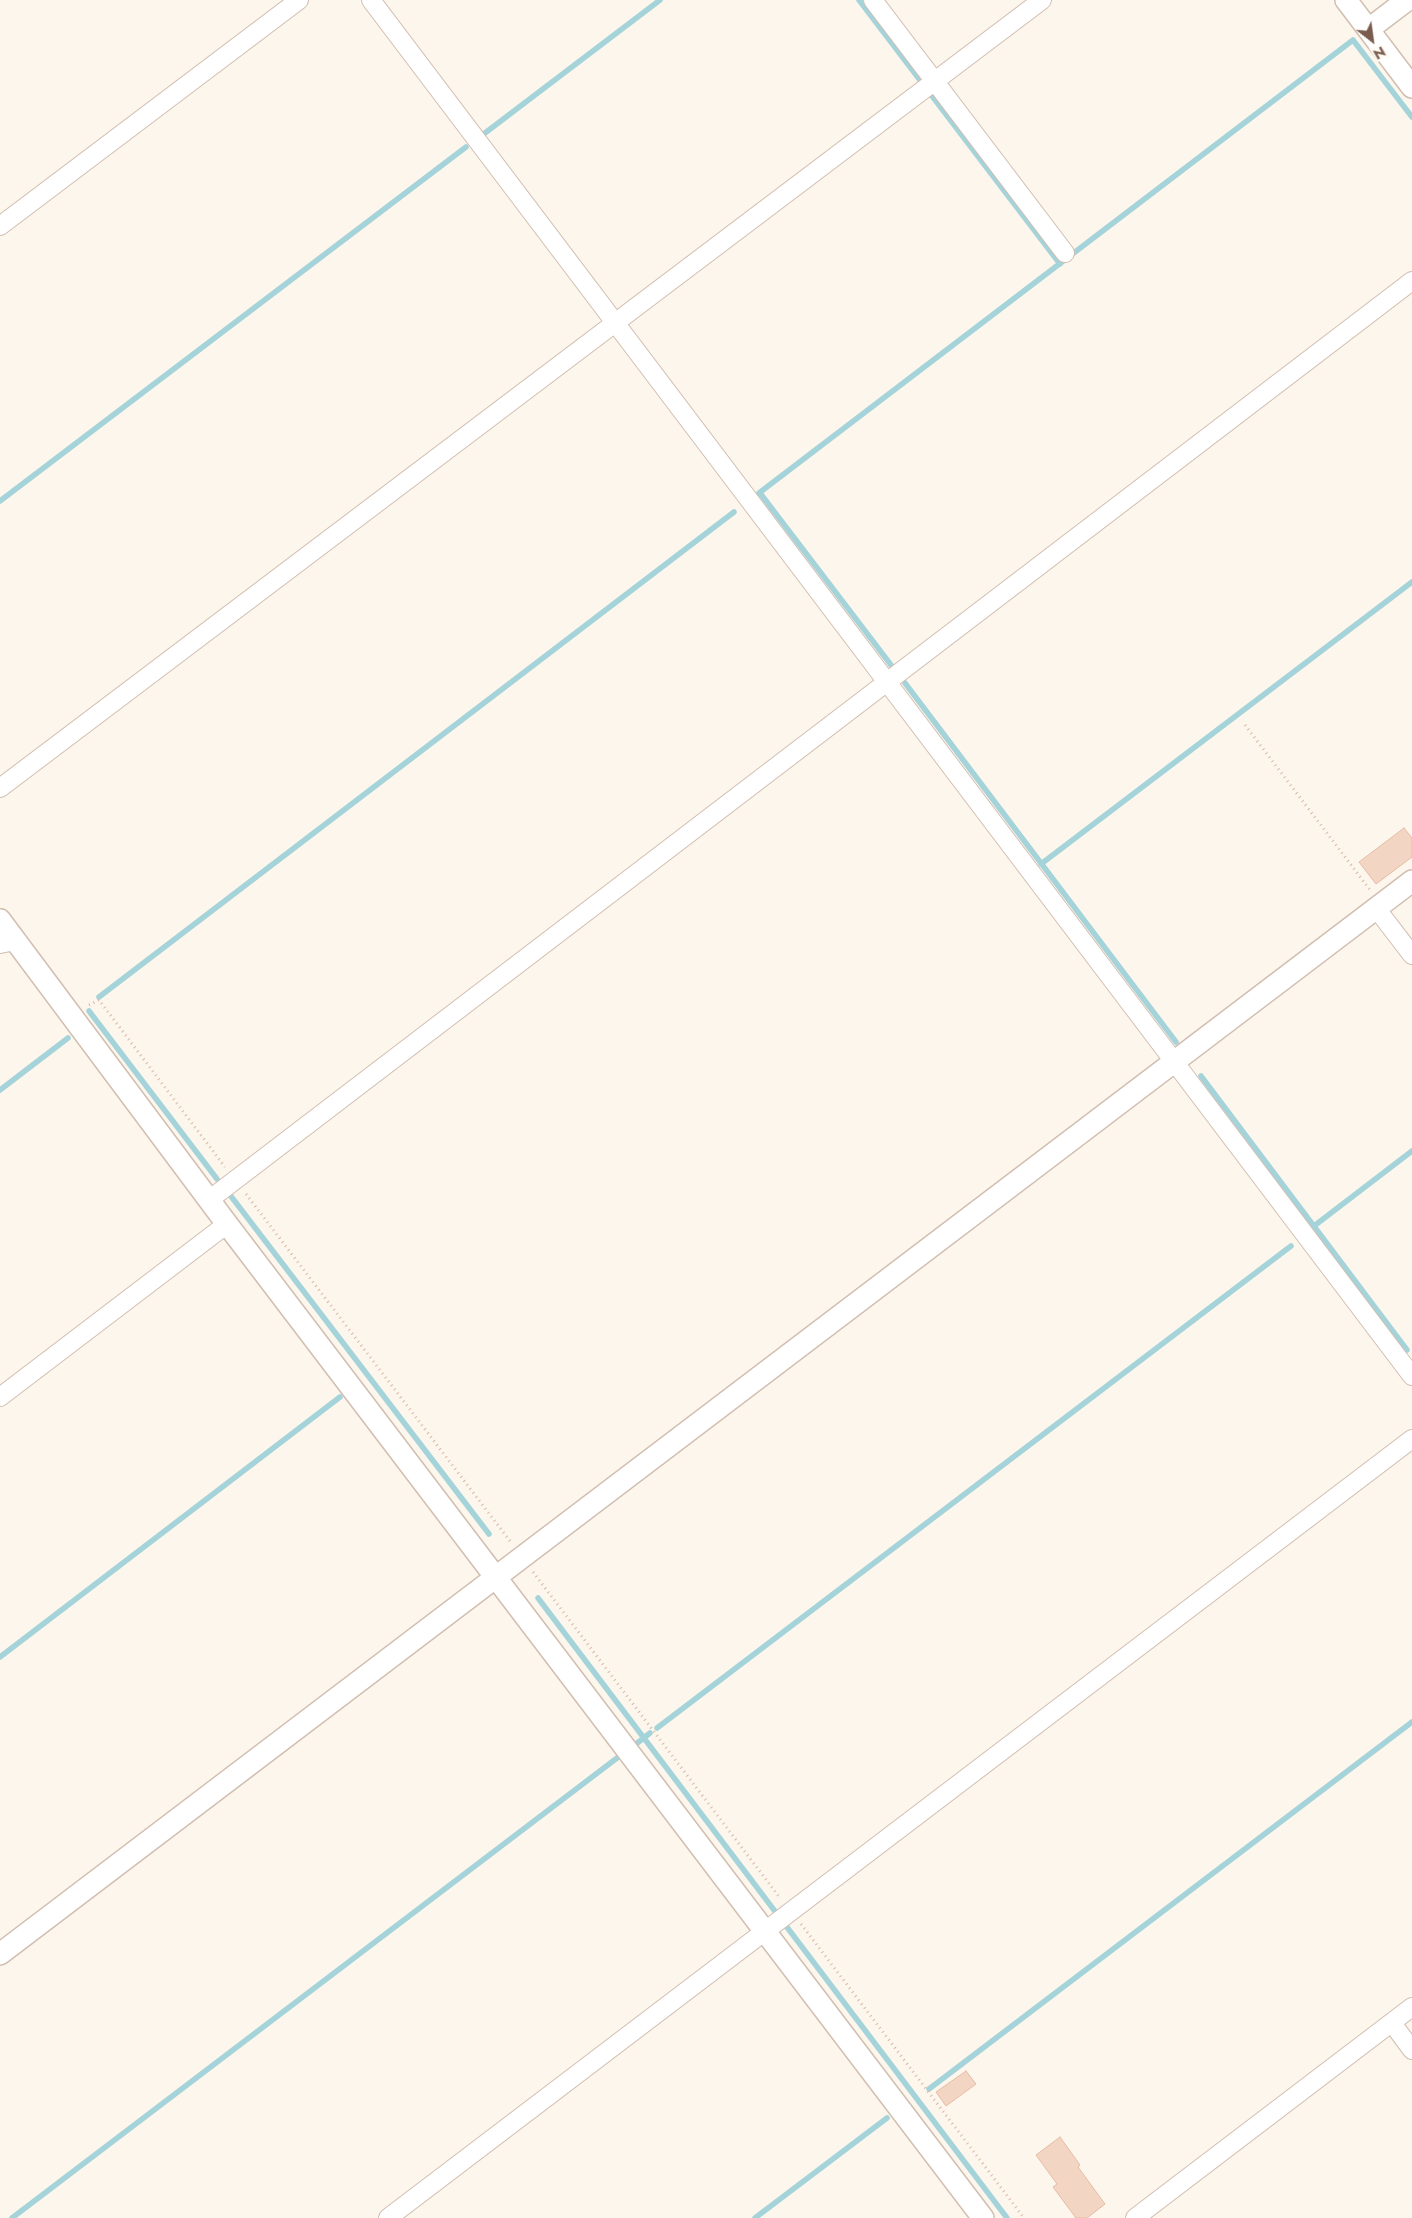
<!DOCTYPE html>
<style>
body{margin:0}
#map{position:relative;width:1412px;height:2218px;overflow:hidden;background:#fdf6ec;font-family:Jost,sans-serif}
canvas{display:block}
.north{position:absolute;left:1347px;top:15px;width:50px;height:50px;-webkit-text-stroke:4px #fffaf3;paint-order:stroke;rotate:150deg;font-size:14px;font-weight:700;line-height:20px;text-align:center;color:#7a5c4d}
.north::after{content:'';display:block;margin:auto;width:18px;height:22px;background:#7a5c4d;clip-path:polygon(50% 0,100% 100%,50% 72%,0 100%)}
</style>
<div id="map">
<canvas width="1412" height="2218"></canvas>
<div class="north">N</div>
</div>
<script>
const c = document.querySelector('canvas').getContext('2d');
c.lineJoin = 'round';
function toPath(rows) {
  const path = new Path2D();
  for (const r of rows) {
    path.moveTo(r[0], r[1]);
    for (let i = 2; i < r.length; i += 2) path.lineTo(r[i], r[i + 1]);
  }
  return path;
}
function stroke(path, color, width, dash) {
  c.strokeStyle = color;
  c.lineWidth = width;
  c.lineCap = dash ? 'butt' : 'round';
  c.setLineDash(dash || []);
  c.stroke(path);
}
function fillPath(path, color) {
  c.fillStyle = color;
  c.fill(path, 'evenodd');
}
stroke(toPath([
 [859,0,1060,264],
 [485,133,660,0],
 [759,493,1353,40,1412,117],
 [760,493,891,665],
 [0,501,466,147],
 [905,683,1176,1042],
 [1041,864,1412,582],
 [99,997,734,512],
 [89,1011,217,1179],
 [1201,1076,1407,1350],
 [0,1090,68,1038],
 [227,1191,489,1534],
 [1314,1226,1412,1151],
 [538,1598,1007,2218],
 [0,1657,340,1397],
 [657,1728,1291,1246],
 [636,1744,650,1733],
 [929,2089,1412,1722],
 [12,2218,617,1758],
 [755,2218,887,2118]
]), '#a5d3da', 5.5);
const building = toPath([
 [1404,828,1412,838,1412,857,1376,884,1359,862,1404,828],
 [966,2071,976,2084,946,2106,936,2092,966,2071],
 [1060,2137,1080,2165,1078,2167,1105,2204,1087,2218,1076,2218,1053,2187,1057,2184,1036,2155,1060,2137]
]);
fillPath(building, '#f3d5c3');
stroke(building, '#e6bba3', 1);
const minor = toPath([
 [371,0,1412,1376],
 [873,0,1065,253],
 [0,226,299,0],
 [0,788,1042,0],
 [1376,908,1412,955],
 [0,944,15,941],
 [209,1200,1412,281],
 [0,1397,227,1224],
 [1392,2023,1412,2050],
 [388,2218,1412,1439],
 [1135,2218,1412,2007]
]);
const tertiary = toPath([
 [1346,0,1412,87],
 [1369,29,1407,0],
 [0,920,227,1224,983,2218],
 [0,1954,1412,881]
]);
stroke(minor, '#d1beb0', 20);
stroke(tertiary, '#d1beb0', 24);
stroke(toPath([
 [1245,725,1370,890],
 [89,1005,99,1000,225,1167],
 [246,1194,510,1541],
 [533,1572,780,1898],
 [801,1924,1024,2218]
]), '#d9b8a5', 3, [1, 4]);
stroke(minor, '#fff', 18);
stroke(tertiary, '#fff', 21);
</script>
